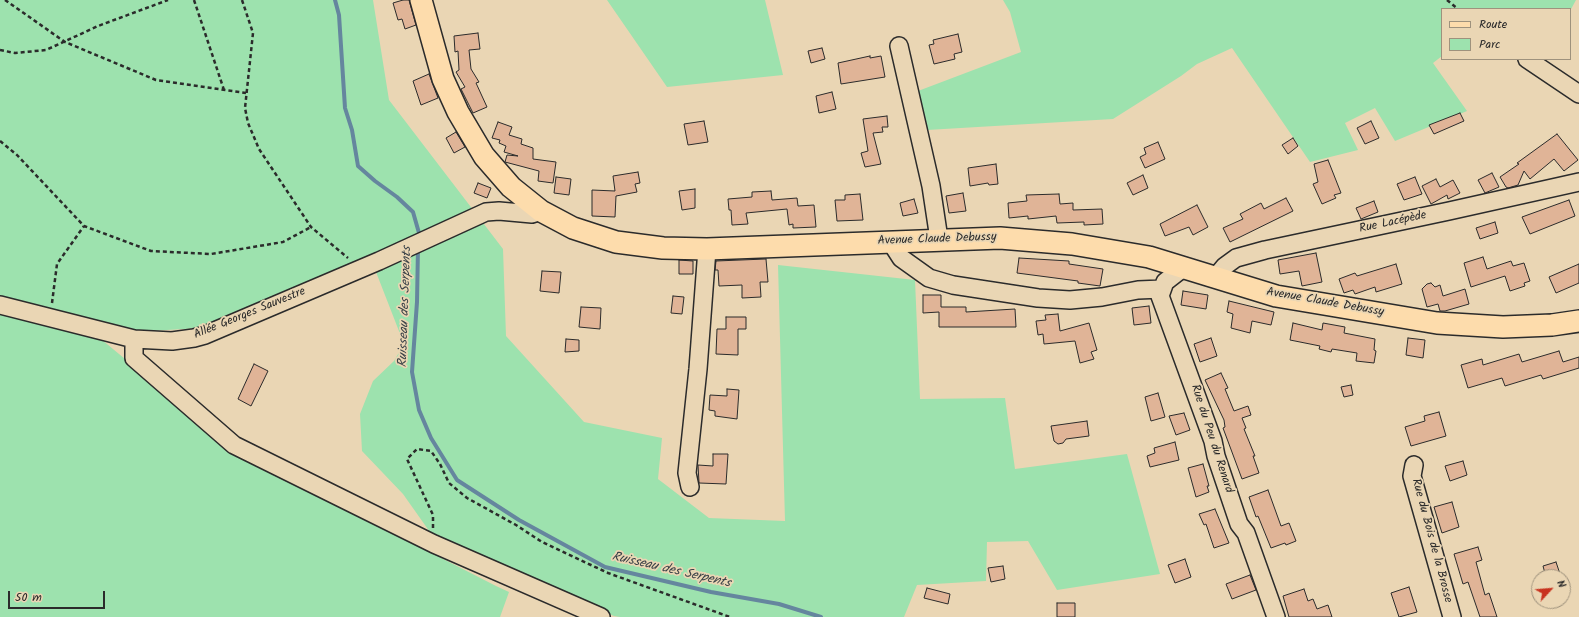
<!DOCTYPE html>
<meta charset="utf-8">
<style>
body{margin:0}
#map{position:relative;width:1579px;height:617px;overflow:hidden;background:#ead6b4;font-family:Kalam,sans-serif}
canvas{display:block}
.legend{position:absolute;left:1441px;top:8px;width:130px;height:52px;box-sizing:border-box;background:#ead6b4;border:1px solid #9e927d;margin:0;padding:5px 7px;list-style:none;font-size:12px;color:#2b2b2b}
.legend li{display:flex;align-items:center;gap:8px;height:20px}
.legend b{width:20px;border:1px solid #9e927d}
.north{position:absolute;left:1531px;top:569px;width:40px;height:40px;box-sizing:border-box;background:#ead6b4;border:1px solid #9e927d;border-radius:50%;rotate:64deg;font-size:11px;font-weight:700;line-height:16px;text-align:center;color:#2b2b2b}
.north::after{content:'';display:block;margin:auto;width:14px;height:18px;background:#c8321e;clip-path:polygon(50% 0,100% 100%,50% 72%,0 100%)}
.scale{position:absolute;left:8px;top:591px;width:97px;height:18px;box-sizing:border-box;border:2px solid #2b2b2b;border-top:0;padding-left:5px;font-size:12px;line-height:14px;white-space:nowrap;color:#2b2b2b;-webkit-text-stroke:3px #ead6b4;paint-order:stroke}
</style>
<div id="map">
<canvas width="1579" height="617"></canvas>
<ul class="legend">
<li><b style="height:5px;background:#fddcac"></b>Route</li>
<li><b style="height:11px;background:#9de2ae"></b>Parc</li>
</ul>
<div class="north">N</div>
<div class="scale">50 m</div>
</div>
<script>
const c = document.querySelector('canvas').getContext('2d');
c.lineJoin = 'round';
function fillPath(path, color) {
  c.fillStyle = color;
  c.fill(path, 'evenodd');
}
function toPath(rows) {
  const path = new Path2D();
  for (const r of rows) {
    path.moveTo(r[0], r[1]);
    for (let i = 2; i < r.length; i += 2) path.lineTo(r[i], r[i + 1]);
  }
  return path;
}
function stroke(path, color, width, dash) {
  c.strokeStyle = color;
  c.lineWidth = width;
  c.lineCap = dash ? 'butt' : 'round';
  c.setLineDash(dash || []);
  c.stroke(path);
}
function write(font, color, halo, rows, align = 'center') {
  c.font = font + ' Kalam,sans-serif';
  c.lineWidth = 3.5;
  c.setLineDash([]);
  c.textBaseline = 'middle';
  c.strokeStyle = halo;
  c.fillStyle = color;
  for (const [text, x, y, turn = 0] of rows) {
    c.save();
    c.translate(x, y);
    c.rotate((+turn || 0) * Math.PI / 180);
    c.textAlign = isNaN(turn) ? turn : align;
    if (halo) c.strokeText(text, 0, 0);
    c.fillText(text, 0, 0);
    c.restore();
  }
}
fillPath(toPath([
 [0,0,373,0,389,100,503,249,506,336,584,422,662,438,658,479,709,518,785,521,778,265,915,280,920,399,1005,398,1015,469,1127,454,1160,574,1057,590,1028,541,987,542,986,581,917,585,904,617,620,617,614,616,432,535,403,494,362,451,360,414,373,381,394,361,404,344,376,272,369,258,202,328,131,332,72,315,242,456,496,586,509,592,500,617,0,617],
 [607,0,765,0,783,75,667,87],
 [1003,0,1576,0,1570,11,1570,9,1442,9,1442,56,1433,63,1467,111,1395,141,1375,108,1345,123,1358,150,1310,162,1232,48,1197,64,1181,76,1113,119,927,130,918,91,1021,52,1010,12]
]), '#9de2ae');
stroke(toPath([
 [335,0,339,15,345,108,352,130,358,166,375,181,397,197,413,212,419,233,419,238],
 [418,247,417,302,412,372,419,410,431,438,457,480,519,520,605,567,711,592,779,604,821,617]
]), '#65869e', 4);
const building = toPath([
 [403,0,409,0,416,25,405,29,402,19,398,20,393,3,403,0],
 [478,33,480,49,469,50,471,69,479,82,476,83,487,107,473,113,461,89,465,87,456,72,459,70,458,51,455,52,454,36,478,33],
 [958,34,962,52,954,54,955,59,934,64,929,45,934,44,933,40,958,34],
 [822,48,825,59,811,63,808,51,822,48],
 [870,56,870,58,881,56,885,77,841,84,838,63,870,56],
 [429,74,438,98,421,105,413,81,429,74],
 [832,92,836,109,819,113,816,96,832,92],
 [1460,113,1464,121,1434,134,1429,125,1460,113],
 [887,116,888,127,882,127,883,132,873,133,881,164,865,167,861,153,868,151,863,119,887,116],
 [704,121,708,142,688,145,684,124,704,121],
 [1371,121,1379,138,1365,144,1357,128,1371,121],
 [498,122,512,127,509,135,522,139,521,144,533,148,533,159,556,162,553,183,538,181,539,171,505,162,507,155,518,156,504,152,506,146,499,143,500,140,492,138,498,122],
 [456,132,465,147,454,153,446,138,456,132],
 [1557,134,1578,160,1564,171,1554,159,1530,179,1524,171,1518,185,1508,188,1506,187,1500,177,1519,164,1517,163,1557,134],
 [1293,138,1298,146,1288,154,1282,145,1293,138],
 [1158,142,1165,159,1145,168,1140,157,1146,154,1144,148,1158,142],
 [1328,160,1341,193,1334,195,1336,198,1322,204,1313,184,1318,182,1314,164,1328,160],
 [996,164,998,184,989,185,988,183,970,186,968,168,996,164],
 [638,172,640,183,635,184,637,192,616,196,615,217,592,216,592,190,615,191,613,176,638,172],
 [1492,173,1499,187,1485,193,1478,180,1492,173],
 [1143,175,1148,188,1133,195,1127,183,1143,175],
 [556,177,571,179,569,195,554,193,556,177],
 [1415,177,1422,194,1404,200,1397,184,1415,177],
 [1436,179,1440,187,1453,180,1460,193,1448,199,1447,195,1431,204,1422,186,1436,179],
 [478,183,491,188,487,198,474,193,478,183],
 [695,189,695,208,682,210,679,191,695,189],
 [771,191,772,200,797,198,798,206,814,205,816,227,793,228,793,224,789,225,787,209,746,213,748,224,732,225,731,210,729,210,728,199,752,197,752,192,771,191],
 [963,193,966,211,949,213,946,196,963,193],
 [860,194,863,220,837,221,835,200,845,200,845,195,860,194],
 [1059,194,1060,204,1073,203,1073,210,1102,209,1103,224,1084,225,1084,222,1057,223,1056,216,1028,219,1028,216,1009,218,1008,203,1027,201,1026,195,1059,194],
 [1286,198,1293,211,1230,242,1223,228,1243,219,1240,214,1261,203,1264,209,1286,198],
 [914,199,918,213,903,216,900,203,914,199],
 [1569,200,1575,216,1530,234,1522,217,1569,200],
 [1374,201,1378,212,1361,219,1356,208,1374,201],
 [1197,205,1208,227,1193,235,1189,227,1165,236,1160,224,1197,205],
 [1495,222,1498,233,1480,239,1476,228,1495,222],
 [1316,253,1322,282,1302,286,1299,271,1280,274,1278,260,1316,253],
 [1483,257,1487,269,1511,261,1513,266,1524,263,1530,281,1524,283,1525,286,1510,291,1505,276,1471,287,1464,263,1483,257],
 [1019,258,1069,261,1069,264,1103,269,1100,286,1078,283,1078,281,1017,273,1019,258],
 [766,259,768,282,760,282,761,297,742,298,742,285,719,286,718,270,715,270,716,261,766,259],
 [679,260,693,261,693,274,679,274,679,260],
 [1396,264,1402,284,1376,292,1375,287,1355,294,1353,290,1344,293,1339,279,1355,273,1357,276,1396,264],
 [1579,264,1579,283,1556,293,1549,277,1579,264],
 [542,271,561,272,559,293,540,291,542,271],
 [1431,283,1435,287,1440,285,1443,296,1465,289,1469,304,1445,311,1440,311,1438,304,1427,307,1422,289,1427,284,1431,283],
 [1183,291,1208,295,1206,309,1181,305,1183,291],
 [923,295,941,295,941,307,966,307,966,312,1015,309,1016,327,939,327,939,312,923,313,923,295],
 [673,296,684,297,682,314,671,313,673,296],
 [1229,301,1274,312,1271,325,1252,321,1250,333,1231,328,1233,314,1227,312,1229,301],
 [1149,306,1151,323,1134,325,1132,308,1149,306],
 [581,307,601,308,600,329,579,327,581,307],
 [1058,314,1060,331,1089,323,1097,350,1091,352,1094,359,1080,363,1075,341,1044,344,1043,334,1038,335,1036,321,1046,320,1045,315,1058,314],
 [726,317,746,317,746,329,738,329,738,355,716,354,717,329,726,329,726,317],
 [1293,323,1322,330,1323,323,1345,327,1344,333,1375,339,1374,350,1376,351,1374,363,1356,361,1357,353,1332,349,1331,352,1319,349,1320,346,1290,340,1293,323],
 [1211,338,1217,356,1200,362,1194,344,1211,338],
 [1408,338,1425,340,1423,358,1406,355,1408,338],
 [566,339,579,340,579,351,565,352,566,339],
 [1559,351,1563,362,1579,357,1579,368,1543,379,1541,375,1505,386,1502,378,1468,388,1461,365,1482,359,1483,365,1519,354,1522,362,1559,351],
 [254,364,268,371,251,406,238,399,254,364],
 [1221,373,1228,388,1225,389,1234,411,1248,406,1251,415,1242,418,1246,428,1244,429,1255,456,1253,456,1259,473,1242,479,1223,428,1225,427,1224,420,1205,380,1221,373],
 [1351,385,1353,395,1344,397,1341,387,1351,385],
 [727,389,739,390,737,419,715,416,715,411,709,410,710,395,727,396,727,389],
 [1158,393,1165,417,1151,421,1145,397,1158,393],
 [1439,412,1446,436,1411,446,1405,427,1425,421,1424,416,1439,412],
 [1184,413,1190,430,1176,435,1169,416,1184,413],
 [1087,421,1089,436,1066,439,1063,443,1058,444,1054,441,1051,426,1087,421],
 [1175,442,1179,460,1150,467,1147,456,1155,453,1154,448,1175,442],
 [713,454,728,454,726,484,699,483,698,465,713,466,713,454],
 [1463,461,1467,475,1450,481,1445,466,1463,461],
 [1203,464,1209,486,1207,486,1209,492,1196,497,1188,468,1203,464],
 [1268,490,1281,526,1289,523,1296,541,1286,545,1285,543,1271,548,1258,516,1256,517,1249,497,1268,490],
 [1452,502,1459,527,1442,533,1434,507,1452,502],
 [1215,509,1229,543,1214,548,1206,524,1204,525,1199,514,1215,509],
 [1478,547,1482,560,1476,562,1485,595,1489,593,1497,617,1480,617,1468,582,1463,584,1454,554,1478,547],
 [1185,559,1191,577,1175,583,1168,565,1185,559],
 [1556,562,1561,577,1546,577,1543,566,1556,562],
 [1003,566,1005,579,991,582,988,568,1003,566],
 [1250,575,1256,590,1232,599,1226,584,1250,575],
 [1409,587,1417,612,1399,617,1391,593,1409,587],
 [927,588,950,594,948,604,924,598,927,588],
 [1304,589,1308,601,1313,599,1317,609,1328,605,1332,617,1289,617,1283,596,1304,589],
 [1057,603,1075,603,1075,617,1057,617,1057,603]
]);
fillPath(building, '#e0b497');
stroke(building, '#2b2b2b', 1);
const minor = toPath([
 [899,46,931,186,939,239],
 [1527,59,1579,94],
 [890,241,901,258,929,278,953,285,1038,298,1070,300,1102,297,1138,290,1162,289],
 [1183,268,1165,282,1160,296,1213,441,1216,456,1239,524,1246,533,1276,617],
 [1215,278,1225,266,1236,258,1265,250,1449,211,1579,182],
 [0,305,134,339,172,341,194,338,205,335,379,261,486,212,499,211,532,214,541,211],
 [134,339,134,358,234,445,434,544,601,617],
 [1414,465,1412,476,1452,617],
 [690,487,687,473,698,369,707,249]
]);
const major = toPath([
 [421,0,443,79,458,112,484,156,511,187,541,211,573,228,616,242,663,248,707,249,1000,238,1072,244,1149,257,1276,296,1437,323,1503,327,1552,325,1579,321]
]);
stroke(minor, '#2b2b2b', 20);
stroke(major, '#2b2b2b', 24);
stroke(toPath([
 [5,0,65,42,156,80,246,93],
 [194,0,224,90],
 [242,0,253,33,245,108,248,123,259,149,311,227,348,258],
 [1447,0,1458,9],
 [0,50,15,53,46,50,98,26,168,0],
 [0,141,17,155,84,226,151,251,211,254,283,242,311,227],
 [52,303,57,264,84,226],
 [433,528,433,515,407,459,417,449,431,451,440,464,449,483,467,498,516,525,542,542,608,573,730,617]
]), '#2b2b2b', 2.5, [4, 3]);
stroke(minor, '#ead6b4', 17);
stroke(major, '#fddcac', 21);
write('12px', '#2b2b2b', '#ead6b4', [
 ["Rue Lacépède",1393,223,-12],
 ["Avenue Claude Debussy",937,240,-2],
 ["Avenue Claude Debussy",1325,303,10],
 ["Allée Georges Sauvestre",250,314,-22],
 ["Rue du Peu du Renard",1211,439,72],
 ["Rue du Bois de la Brosse",1431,541,75]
]);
write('italic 13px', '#3a4248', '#ead6b4', [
 ["Ruisseau des Serpents",406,307,-88],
 ["Ruisseau des Serpents",671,571,13]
]);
</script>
